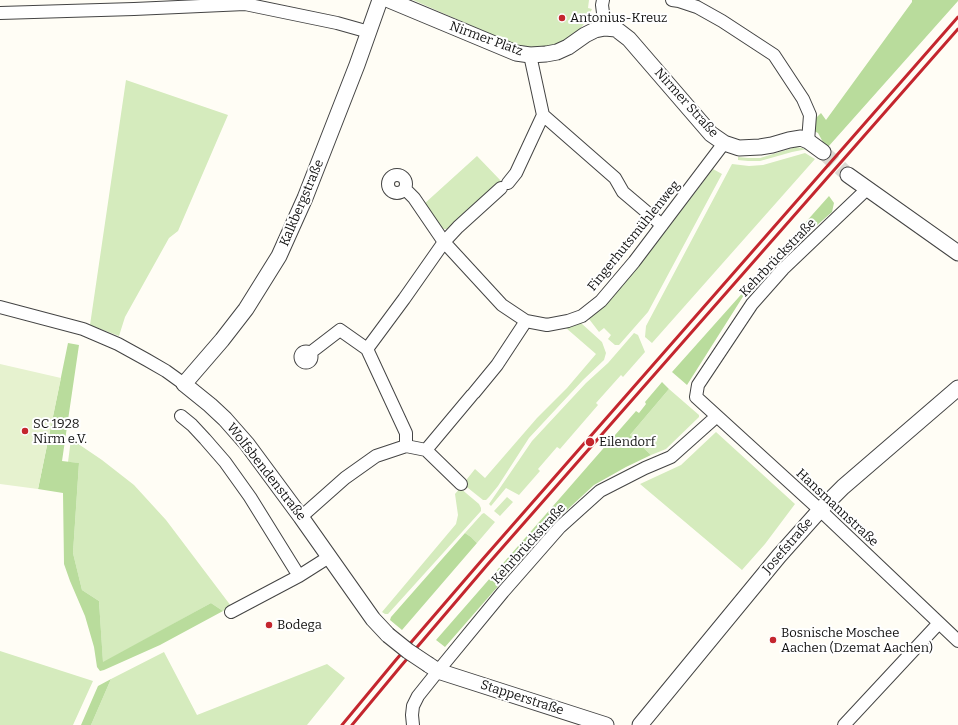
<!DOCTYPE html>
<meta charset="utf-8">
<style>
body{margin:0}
canvas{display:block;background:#fffdf5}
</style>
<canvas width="958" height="725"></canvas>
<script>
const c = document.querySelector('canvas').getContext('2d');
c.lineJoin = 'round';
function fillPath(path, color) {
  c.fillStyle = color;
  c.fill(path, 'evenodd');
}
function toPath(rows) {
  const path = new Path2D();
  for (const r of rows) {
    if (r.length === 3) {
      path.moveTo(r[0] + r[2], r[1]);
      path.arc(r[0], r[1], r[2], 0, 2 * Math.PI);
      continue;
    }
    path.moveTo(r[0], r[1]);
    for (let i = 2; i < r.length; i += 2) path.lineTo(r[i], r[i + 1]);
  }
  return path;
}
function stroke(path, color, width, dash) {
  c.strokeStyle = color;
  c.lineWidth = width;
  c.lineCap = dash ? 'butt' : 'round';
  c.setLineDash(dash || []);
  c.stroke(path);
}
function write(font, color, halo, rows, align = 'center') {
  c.font = font + ' Bitter,serif';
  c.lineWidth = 4;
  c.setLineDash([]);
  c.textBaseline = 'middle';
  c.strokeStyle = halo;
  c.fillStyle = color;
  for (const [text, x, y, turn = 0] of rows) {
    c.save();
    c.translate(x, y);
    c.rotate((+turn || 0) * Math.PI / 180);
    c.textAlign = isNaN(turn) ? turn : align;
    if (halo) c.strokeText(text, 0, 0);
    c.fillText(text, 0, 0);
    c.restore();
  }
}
fillPath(toPath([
 [413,0,589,0,588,8,592,9,587,20,580,29,565,40,555,44,544,47,531,47,518,46],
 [126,80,228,115,178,231,169,238,125,317,119,336,90,325],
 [796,147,807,149,792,152,760,161,748,161,738,160,738,157,748,158,760,158],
 [805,153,815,159,652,343,645,337,646,326,732,164,749,166,763,165],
 [477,156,502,182,450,229,442,229,424,204],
 [713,169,722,174,648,312,619,345,615,345,608,339,611,335,604,328,599,332,589,319,605,305,639,266],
 [581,323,602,342,606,353,604,360,583,380,529,438,498,486,489,497,486,500,483,500,463,484,475,469,485,478,537,418,567,388,596,354,566,328],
 [634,333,638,335,645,352,623,377,621,375,596,403,598,405,560,449,557,447,538,469,540,471,519,495,506,488,491,506,489,504,532,441,586,383,608,363],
 [669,389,699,415,699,417,666,449,651,455,630,435],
 [716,432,795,504,765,544,742,570,640,484,681,465],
 [71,439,102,460,134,485,166,520,231,606,223,611,211,603,103,663,99,601,82,590,73,553,79,463,68,462],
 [460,488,479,504,481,508,481,511,388,614,385,614,382,612,456,524,458,515,455,494],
 [507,497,513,502,500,516,494,511],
 [484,513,495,522,477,543,471,537,465,533,482,514],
 [0,651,93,681,73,725,0,725],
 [164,652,197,715,327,664,345,678,307,725,91,725,111,679]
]), '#d5ebbd');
fillPath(toPath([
 [912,0,958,0,958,1,828,147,824,144,818,133,814,131,814,122,817,117,821,113,826,120,912,2],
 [829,196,834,203,832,212,774,263,744,295,687,385,672,372],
 [68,343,79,345,62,461,79,463,73,553,82,590,99,601,103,662,211,603,223,611,160,645,104,670,100,671,97,667,94,647,85,616,70,581,64,564,63,493,38,489],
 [662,382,669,389,630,435,651,455,626,467,594,485,554,522,445,647,436,640,636,411,639,413,646,404,645,402],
 [465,533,471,537,477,543,402,630,390,620,391,617],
 [111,679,91,725,81,725,98,686]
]), '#b9dc9c');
fillPath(toPath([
 [0,364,61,378,38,489,0,484]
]), '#e6f2cf');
stroke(toPath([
 [823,152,848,175]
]), '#dbdad3', 15, [15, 8]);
const minor = toPath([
 [603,0,602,5,605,28],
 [672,0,679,1,697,7,722,21,774,55,803,99,810,115,808,141],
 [0,13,134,9,245,4,337,23,369,32],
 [530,55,543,115,615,178,623,192,662,225],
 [397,184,9],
 [508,183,516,173,543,115],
 [405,189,414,198,444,242,502,305,526,321,547,325,568,321,582,316,601,301,634,262,724,143],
 [867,189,783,269,752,304,698,385,696,397,820,510,958,641],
 [0,307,83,329,118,344,147,360,166,371,184,384],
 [367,349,404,299,444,242,458,227,501,188],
 [306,357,5.5],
 [310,353,340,330,367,349,406,433,406,446],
 [474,393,497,365,526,321],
 [181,416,192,425,205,439,225,462,250,497,299,576],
 [426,450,472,395],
 [301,517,345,478,376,456,406,446,426,450,461,484],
 [231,612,299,576,329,557],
 [413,725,412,715,413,706,418,696,438,671,503,592,560,527,600,491,645,468,671,457,717,416],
 [844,725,939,623]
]);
const tertiary = toPath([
 [380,0,357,65,305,198,279,256,246,309,222,340,184,384,210,405,225,419,247,444,301,517,373,619,388,635],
 [389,0,516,53,530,55,546,54,557,52,568,47,585,35,595,30,605,28,616,29,629,39,711,134,724,143,739,148,760,147,772,145,789,140,801,138,808,141,823,152],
 [848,175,958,253],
 [429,665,438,671,606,725],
 [640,725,779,556,820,510,843,487,958,388]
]);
stroke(minor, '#444', 14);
stroke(tertiary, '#444', 17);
stroke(minor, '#fff', 12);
stroke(tertiary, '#fff', 15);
stroke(toPath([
 [342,725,395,661,482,560,958,17],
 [352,725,401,666,488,564,958,29]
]), '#c4262e', 3);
const tertiaryBridge = toPath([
 [388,635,408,651,429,665]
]);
stroke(tertiaryBridge, '#444', 17, []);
stroke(tertiaryBridge, '#fff', 15);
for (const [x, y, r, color] of [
 [562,18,4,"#c4262e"],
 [25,431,4,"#c4262e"],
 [590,442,5,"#c4262e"],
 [269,625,4,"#c4262e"],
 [773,640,4,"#c4262e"]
]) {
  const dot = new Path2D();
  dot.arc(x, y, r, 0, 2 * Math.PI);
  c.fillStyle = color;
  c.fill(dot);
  stroke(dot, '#fff', 1.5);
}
write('13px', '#111', '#fff', [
 ["Antonius-Kreuz",570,18],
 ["SC 1928",33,424],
 ["Nirm e.V.",33,439],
 ["Eilendorf",599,442],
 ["Bodega",277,625],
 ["Bosnische Moschee",781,633],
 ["Aachen (Dzemat Aachen)",781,648]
], 'left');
write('13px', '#111', '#fff', [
 ["Nirmer Platz",486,39,20],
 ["Nirmer Straße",686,103,48],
 ["Kalkbergstraße",302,203,-67],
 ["Fingerhutsmühlenweg",634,236,-51],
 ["Kehrbrückstraße",778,258,-46],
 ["Wolfsbendenstraße",266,472,52],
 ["Hansmannstraße",837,508,43],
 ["Kehrbrückstraße",529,544,-48],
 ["Josefstraße",788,546,-49],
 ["Stapperstraße",522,698,18]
]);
</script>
